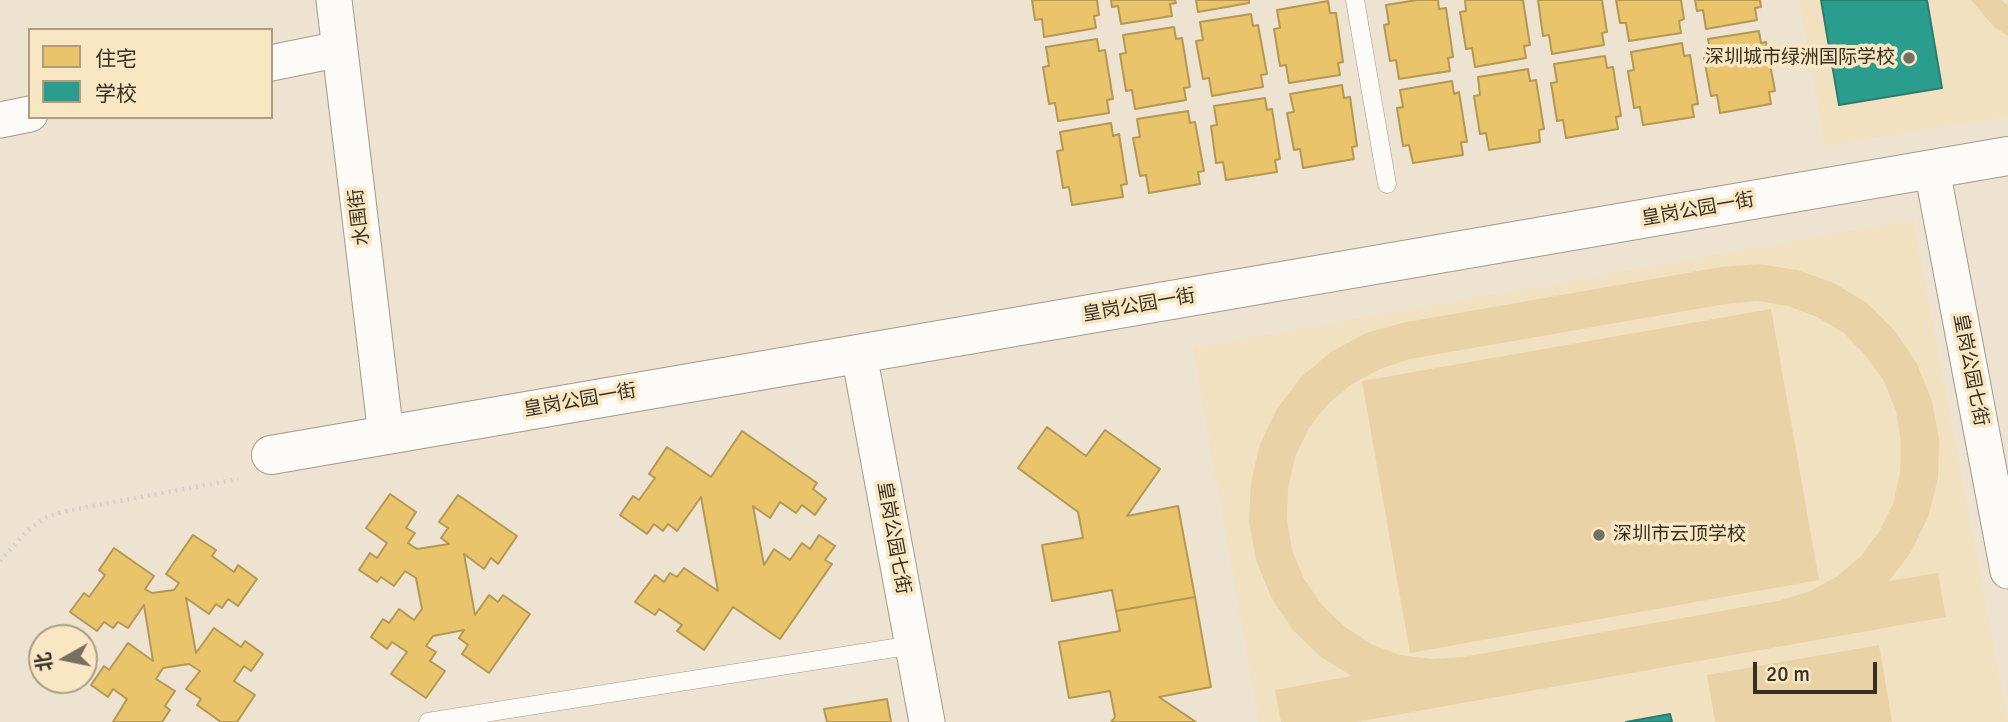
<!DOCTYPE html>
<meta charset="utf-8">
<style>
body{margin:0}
#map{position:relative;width:2008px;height:722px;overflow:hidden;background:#ede3d0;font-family:Signika,"Noto Sans SC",sans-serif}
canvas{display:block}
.legend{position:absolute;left:28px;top:28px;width:245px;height:91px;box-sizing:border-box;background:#f9e7c4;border:2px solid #ab9e83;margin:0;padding:9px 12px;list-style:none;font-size:21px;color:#373022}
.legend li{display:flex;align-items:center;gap:14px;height:35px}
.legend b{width:35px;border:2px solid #ab9e83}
.north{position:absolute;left:28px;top:624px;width:70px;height:70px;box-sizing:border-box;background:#f9e7c4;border:2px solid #ab9e83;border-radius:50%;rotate:261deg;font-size:19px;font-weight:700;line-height:28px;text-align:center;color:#373022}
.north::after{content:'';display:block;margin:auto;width:24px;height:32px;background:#776f5f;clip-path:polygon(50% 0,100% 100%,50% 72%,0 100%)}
.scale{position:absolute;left:1753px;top:662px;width:124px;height:32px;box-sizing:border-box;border:4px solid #373022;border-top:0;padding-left:9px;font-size:21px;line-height:24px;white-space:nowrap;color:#373022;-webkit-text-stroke:5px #f9e7c4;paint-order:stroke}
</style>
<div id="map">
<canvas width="2008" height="722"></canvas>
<ul class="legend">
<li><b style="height:19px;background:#e9c46a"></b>住宅</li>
<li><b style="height:19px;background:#2a9d8f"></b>学校</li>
</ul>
<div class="north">北</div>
<div class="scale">20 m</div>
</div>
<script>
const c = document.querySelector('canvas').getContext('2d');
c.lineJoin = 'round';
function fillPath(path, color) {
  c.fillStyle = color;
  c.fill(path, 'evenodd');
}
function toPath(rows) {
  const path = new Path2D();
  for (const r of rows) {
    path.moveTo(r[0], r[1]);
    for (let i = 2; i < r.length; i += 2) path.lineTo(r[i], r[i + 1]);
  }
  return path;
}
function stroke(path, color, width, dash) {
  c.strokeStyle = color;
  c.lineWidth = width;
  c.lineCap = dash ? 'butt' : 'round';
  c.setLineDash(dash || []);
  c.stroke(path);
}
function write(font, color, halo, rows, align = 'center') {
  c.font = font + ' Signika,"Noto Sans SC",sans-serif';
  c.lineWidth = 7;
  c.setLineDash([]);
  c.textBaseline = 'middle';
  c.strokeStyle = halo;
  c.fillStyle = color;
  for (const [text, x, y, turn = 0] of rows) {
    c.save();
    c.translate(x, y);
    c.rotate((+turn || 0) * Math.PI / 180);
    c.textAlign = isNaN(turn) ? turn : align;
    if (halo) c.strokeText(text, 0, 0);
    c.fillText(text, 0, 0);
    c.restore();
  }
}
fillPath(toPath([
 [1799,0,2008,0,2008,116,1825,146],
 [1913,220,2008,722,1259,722,1193,348]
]), '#f1e1c1');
fillPath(toPath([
 [1971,0,2002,0,2008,6,2008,36,1994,27],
 [1758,264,1797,270,1834,283,1867,303,1895,331,1917,364,1932,401,1939,439,1938,478,1928,517,1911,552,1889,581,1938,573,1946,617,1356,722,1281,722,1275,690,1352,676,1321,657,1293,630,1271,597,1256,560,1249,522,1251,482,1260,444,1277,409,1301,377,1331,352,1366,333,1402,323,1721,267],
 [1757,301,1788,306,1817,317,1844,333,1866,356,1884,381,1896,411,1901,442,1900,473,1893,504,1879,532,1860,557,1836,577,1808,592,1778,601,1463,657,1432,659,1400,655,1371,644,1345,627,1322,605,1304,579,1292,550,1287,519,1288,488,1295,457,1309,428,1328,404,1352,384,1380,369,1410,359,1725,304],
 [1771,309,1819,580,1410,653,1362,381],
 [1879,645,1892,722,1715,722,1707,675]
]), '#e9d2a6');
const homes = toPath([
 [1032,0,1097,0,1099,15,1094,16,1096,28,1044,37,1042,19,1035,20,1032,0],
 [1111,0,1175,0,1176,3,1170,4,1172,16,1121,24,1118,6,1112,7,1111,0],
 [1196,0,1249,0,1249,3,1198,12,1196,0],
 [1417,0,1438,0,1439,9,1446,8,1453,57,1448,58,1450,71,1399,79,1396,60,1390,61,1384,25,1389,24,1386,5,1417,0],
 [1465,0,1523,0,1530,45,1524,46,1526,58,1475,67,1472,48,1466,49,1460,12,1466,11,1465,0],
 [1538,0,1602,0,1607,32,1602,33,1604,45,1552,54,1549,35,1543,36,1538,0],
 [1616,0,1681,0,1684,19,1679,21,1681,33,1629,41,1626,23,1620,23,1616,0],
 [1695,0,1760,0,1761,7,1755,8,1757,20,1706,29,1703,10,1697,11,1695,0],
 [1328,1,1330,13,1336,13,1343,62,1338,63,1340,75,1289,83,1286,65,1280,66,1274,29,1280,28,1277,10,1328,1],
 [1251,14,1253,26,1258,25,1267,74,1261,75,1263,87,1212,96,1209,78,1203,79,1196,41,1203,40,1200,22,1251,14],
 [1174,27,1176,39,1182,38,1190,87,1184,88,1186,100,1135,109,1132,90,1126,91,1120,54,1126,53,1123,35,1174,27],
 [1759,31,1761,43,1766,42,1775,91,1769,92,1771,104,1720,113,1717,95,1711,96,1704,58,1711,57,1708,39,1759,31],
 [1097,39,1099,51,1105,50,1113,99,1107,100,1109,113,1058,121,1055,103,1049,104,1043,67,1049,66,1046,47,1097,39],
 [1682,43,1684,56,1690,55,1698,104,1692,105,1694,117,1643,125,1640,107,1634,108,1628,71,1634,70,1631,52,1682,43],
 [1605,56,1607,68,1613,67,1621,116,1616,117,1618,129,1566,138,1563,120,1557,121,1551,83,1557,82,1554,64,1605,56],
 [1528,69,1530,81,1536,80,1544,129,1539,130,1540,142,1489,150,1486,133,1480,134,1474,96,1480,95,1478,77,1528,69],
 [1452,81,1454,94,1459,92,1467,142,1461,142,1463,155,1413,163,1409,145,1403,146,1397,108,1403,107,1400,90,1452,81],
 [1342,85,1344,98,1350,97,1357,146,1352,147,1354,159,1303,168,1300,149,1294,150,1287,113,1294,112,1290,94,1342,85],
 [1265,98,1267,110,1272,109,1280,159,1275,160,1277,172,1226,180,1223,162,1216,163,1211,126,1217,125,1214,106,1265,98],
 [1188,111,1190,123,1195,122,1204,171,1198,172,1200,184,1149,193,1146,175,1140,176,1133,138,1140,137,1137,119,1188,111],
 [1111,123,1113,136,1119,134,1127,184,1121,185,1123,197,1072,205,1069,187,1063,188,1057,151,1063,150,1060,132,1111,123],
 [1047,427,1086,456,1105,430,1160,469,1127,516,1178,506,1195,597,1116,611,1112,590,1052,601,1042,545,1083,538,1078,512,1018,468,1047,427],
 [742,431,817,483,813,489,826,499,815,515,802,505,796,513,780,502,770,518,753,506,764,565,774,549,790,560,802,543,810,549,819,535,835,546,825,560,832,564,780,639,733,607,704,650,677,631,682,625,659,609,655,615,635,602,655,575,664,582,670,573,677,577,684,568,718,591,701,497,677,531,668,524,663,531,654,524,647,534,620,515,633,496,639,500,655,478,649,474,667,447,711,477,742,431],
 [390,494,416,512,406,528,415,533,408,543,417,549,449,544,441,538,448,528,439,522,458,495,517,536,498,564,491,558,484,569,464,554,475,615,489,595,498,602,503,595,530,614,489,673,462,654,468,645,459,638,464,630,433,636,426,646,436,652,430,661,445,671,426,698,391,674,407,652,392,642,387,649,371,637,383,619,389,623,399,609,414,620,422,609,416,578,405,571,394,586,381,577,377,582,359,570,370,553,377,558,387,543,366,528,390,494],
 [193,535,216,550,212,556,234,572,238,565,257,579,238,606,228,599,222,608,216,604,209,614,186,598,196,653,214,628,241,647,245,641,263,654,251,671,244,666,234,681,255,695,237,722,221,722,197,705,201,699,186,689,200,671,189,664,163,668,156,679,175,691,165,706,170,710,162,722,113,722,127,699,113,689,108,697,91,685,104,666,109,670,128,643,153,661,144,605,128,628,118,622,113,628,104,622,97,631,70,612,84,593,89,597,105,575,99,570,114,548,154,576,145,589,152,593,174,590,179,583,166,574,193,535],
 [1195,597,1211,687,1159,697,1196,722,1111,722,1115,717,1110,691,1069,698,1059,642,1120,631,1116,611,1195,597],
 [887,699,891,722,827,722,824,709,887,699]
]);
fillPath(homes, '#e9c46a');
stroke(homes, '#b49854', 2);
const schools = toPath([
 [1821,0,1927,0,1942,88,1839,105,1821,0],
 [1670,714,1672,722,1626,722,1670,714]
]);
fillPath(schools, '#2a9d8f');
stroke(schools, '#2e7c6e', 2);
const lane = toPath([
 [1355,0,1387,184],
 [428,722,913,645]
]);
const street = toPath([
 [334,0,386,435],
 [271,63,340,49],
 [0,120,30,114],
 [1932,170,2008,571],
 [859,354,927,722]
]);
const secondary = toPath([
 [271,455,2008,156]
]);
stroke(lane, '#a29a8b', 19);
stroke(street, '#a29a8b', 37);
stroke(secondary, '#a29a8b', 40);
stroke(toPath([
 [0,561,28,530,47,517,66,511,238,479]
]), '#d4d1cc', 4.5, [2, 5]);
stroke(lane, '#fcfbf8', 18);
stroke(street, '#fcfbf8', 35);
stroke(secondary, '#fcfbf8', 38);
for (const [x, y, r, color] of [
 [1909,58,7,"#776f5f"],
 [1599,535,7,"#776f5f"]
]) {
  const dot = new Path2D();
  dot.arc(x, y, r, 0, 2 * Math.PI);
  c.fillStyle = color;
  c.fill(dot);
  stroke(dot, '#f9e7c4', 2.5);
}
write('19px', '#373022', '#f9e7c4', [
 ["深圳城市绿洲国际学校",1895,58],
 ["深圳市云顶学校",1613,535,"left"]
], 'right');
write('19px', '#373022', '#f9e7c4', [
 ["皇岗公园一街",1698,210,-10],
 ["水围街",360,217,-97],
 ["皇岗公园一街",1139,306,-10],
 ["皇岗公园七街",1970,370,79],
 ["皇岗公园一街",580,401,-10],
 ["皇岗公园七街",893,538,80]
]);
</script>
